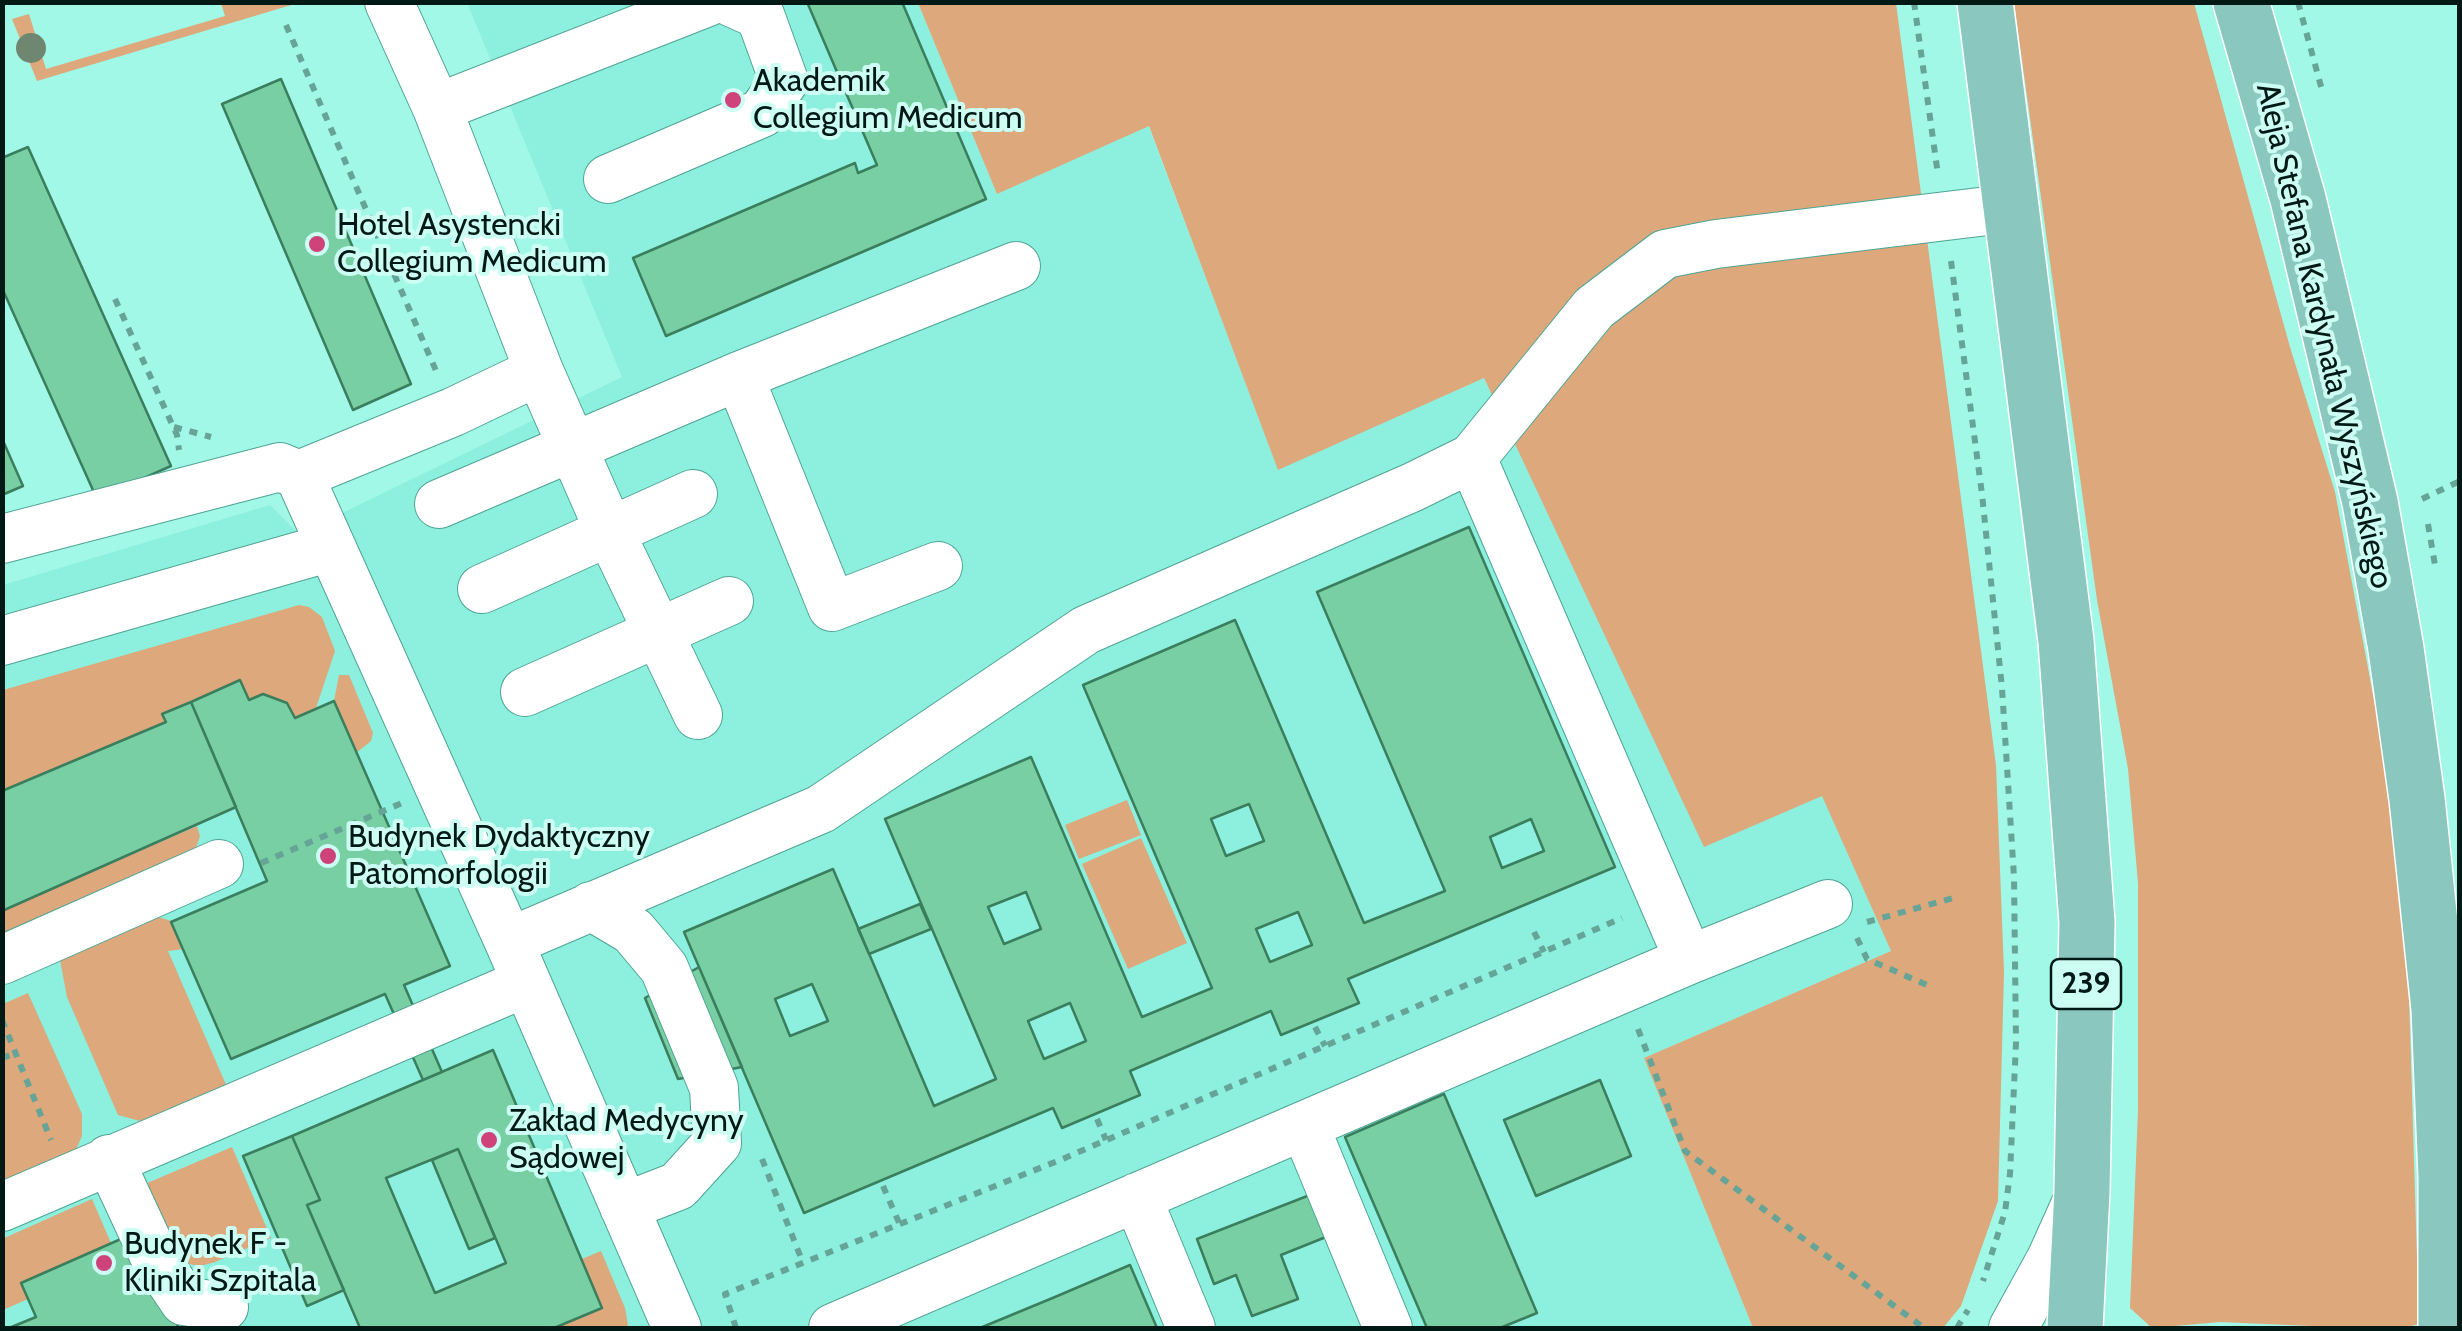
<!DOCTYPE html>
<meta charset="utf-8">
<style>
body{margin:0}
#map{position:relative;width:2462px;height:1331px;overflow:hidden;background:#a2f8e7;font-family:Cabin,sans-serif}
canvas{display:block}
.frame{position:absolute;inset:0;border:5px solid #001914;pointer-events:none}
</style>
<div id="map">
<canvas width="2462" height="1331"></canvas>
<div class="frame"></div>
</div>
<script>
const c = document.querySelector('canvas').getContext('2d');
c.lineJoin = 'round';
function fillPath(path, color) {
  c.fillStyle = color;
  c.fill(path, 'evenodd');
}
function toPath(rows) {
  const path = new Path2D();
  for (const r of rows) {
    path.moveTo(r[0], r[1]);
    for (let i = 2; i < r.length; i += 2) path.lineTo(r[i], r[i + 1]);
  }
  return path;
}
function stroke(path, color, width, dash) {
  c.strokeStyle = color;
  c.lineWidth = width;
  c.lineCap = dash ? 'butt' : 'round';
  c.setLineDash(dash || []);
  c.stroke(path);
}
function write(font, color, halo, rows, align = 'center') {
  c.font = font + ' Cabin,sans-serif';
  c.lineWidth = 8;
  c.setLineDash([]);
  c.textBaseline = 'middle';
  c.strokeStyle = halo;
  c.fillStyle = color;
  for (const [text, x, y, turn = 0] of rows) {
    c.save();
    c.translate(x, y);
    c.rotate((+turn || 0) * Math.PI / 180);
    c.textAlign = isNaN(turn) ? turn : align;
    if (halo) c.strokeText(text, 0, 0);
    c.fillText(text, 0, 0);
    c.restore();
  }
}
fillPath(toPath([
 [478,3,918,3,997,194,1148,125,1278,469,1484,378,1704,846,1822,795,1891,951,1644,1058,1753,1328,3,1328,3,585,270,505,299,534,622,377,468,5]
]), '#8defdd');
fillPath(toPath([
 [221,3,298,3,37,81,12,19,29,14,46,69,225,16],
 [918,3,1896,3,1996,765,2004,972,1998,1201,1961,1306,1943,1328,1753,1328,1644,1058,1891,951,1822,796,1704,847,1484,378,1278,470,1149,126,997,194],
 [2014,3,2194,3,2290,347,2335,492,2386,764,2409,996,2419,1324,2403,1328,2355,1328,2220,1322,2152,1328,2130,1308,2138,1110,2138,883,2128,769,2097,600],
 [299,605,309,607,322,617,335,651,316,708,295,718,287,703,264,694,249,700,239,680,163,713,166,722,3,791,3,690],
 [339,675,349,675,373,733,371,741,356,753,334,701],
 [1127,800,1141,835,1079,859,1065,825],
 [197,826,200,836,196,848,5,936,2,911],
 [1141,838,1187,943,1128,969,1082,864],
 [152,915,171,921,184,949,168,951,227,1087,140,1121,118,1115,67,997,60,960],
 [28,993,82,1114,82,1136,73,1156,3,1186,3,1004],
 [232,1147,271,1238,215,1262,200,1266,189,1264,180,1260,145,1184],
 [92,1199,111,1243,22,1283,28,1299,3,1310,2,1239],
 [601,1251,625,1308,628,1325,626,1328,554,1328,602,1308,582,1259]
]), '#dca87c');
const building = toPath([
 [807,2,902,2,986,199,666,336,633,258,855,163,858,173,877,165,807,2],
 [281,79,411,384,353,410,222,104,281,79],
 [28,147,171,466,97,499,2,288,2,158,28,147],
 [4,443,23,486,2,495,2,444,4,443],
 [1469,527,1615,867,1348,979,1359,1003,1281,1035,1271,1011,1130,1071,1140,1095,1062,1128,1053,1108,804,1213,684,932,833,869,934,1106,996,1079,885,819,1031,757,1142,1017,1212,988,1083,685,1235,620,1364,923,1445,891,1317,592,1469,527],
 [1249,804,1264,841,1226,856,1211,819,1249,804],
 [1531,819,1544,851,1502,868,1490,837,1531,819],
 [1026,892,1041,929,1004,944,988,907,1026,892],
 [1298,912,1312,945,1270,962,1256,929,1298,912],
 [812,984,828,1021,790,1036,775,999,812,984],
 [1070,1003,1086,1041,1044,1059,1028,1021,1070,1003],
 [240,680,249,700,263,694,287,703,295,718,334,701,450,966,404,985,442,1072,423,1080,385,994,231,1059,171,922,267,881,191,702,240,680],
 [191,702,236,807,2,911,2,791,166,722,162,714,191,702],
 [920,904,931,929,869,954,858,929,920,904],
 [699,967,742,1067,678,1079,645,998,699,967],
 [493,1050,602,1308,554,1328,360,1328,307,1205,320,1200,292,1136,493,1050],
 [458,1149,506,1263,435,1293,386,1178,458,1149],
 [1600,1080,1631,1156,1536,1196,1504,1120,1600,1080],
 [1444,1094,1537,1313,1500,1328,1427,1328,1345,1137,1444,1094],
 [292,1136,320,1200,307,1205,344,1290,307,1306,243,1156,292,1136],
 [458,1149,495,1238,469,1249,432,1160,458,1149],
 [1315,1193,1331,1235,1281,1255,1298,1299,1252,1316,1236,1275,1214,1284,1197,1239,1315,1193],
 [130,1235,179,1328,9,1328,36,1317,21,1283,130,1235],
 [1130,1265,1157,1328,980,1328,1055,1297,1130,1265]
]);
fillPath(building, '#77cfa3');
stroke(building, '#3a7e5e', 2.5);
const minor = toPath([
 [437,108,708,2],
 [608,179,762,113,784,81,760,15,731,2],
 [539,371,609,530,698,715],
 [739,376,832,607,938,566],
 [1472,458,1594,308,1665,254,1716,244,2012,208],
 [299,475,509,942,677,1328],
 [439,504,739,376,1016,266],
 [2,539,280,467,299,475,453,412,539,371,437,108,389,2],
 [482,589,693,494],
 [2,641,331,547],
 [525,692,729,601],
 [591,906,633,931,664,968,714,1088,717,1143,678,1186,624,1207],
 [509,942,821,809,1086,630,1413,487,1472,458,1689,960],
 [2,960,219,864],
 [1305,1127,1388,1328],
 [109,1159,155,1258,184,1301,224,1307],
 [1137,1197,1191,1328],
 [2,1207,525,983],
 [833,1328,1689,960,1828,904],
 [2013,1328,2051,1259,2078,1199]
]);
const major = toPath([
 [1985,2,2066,641,2087,922,2082,1191,2075,1328],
 [2241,2,2298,199,2370,502,2396,649,2417,799,2439,1009,2446,1177,2446,1328]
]);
stroke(minor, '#4ea495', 50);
stroke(major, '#fff', 58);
stroke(toPath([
 [1914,2,1938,175],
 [2298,2,2322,90],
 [286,25,437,373],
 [1951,261,1982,494,2002,688,2014,877,2016,1043,2010,1174,2005,1212,1983,1281],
 [115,299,177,435,179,450],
 [174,427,211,437],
 [2422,499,2460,481],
 [2428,524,2436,571],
 [261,863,402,803],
 [1867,922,1957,897],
 [1534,932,1544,952],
 [1857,938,1867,959,1927,985],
 [2,1020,51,1140],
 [1315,1027,1325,1046],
 [1638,1029,1685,1151,1924,1328],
 [2,1058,16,1053],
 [1097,1119,1106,1140],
 [762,1159,803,1263],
 [883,1186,900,1225],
 [736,1328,725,1294,1060,1160,1622,918],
 [1957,1328,1968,1310]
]), '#65a497', 6, [8, 8]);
stroke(minor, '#fff', 48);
stroke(major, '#8ac7be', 55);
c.fillStyle = '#6f8771';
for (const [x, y] of [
 [31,48]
]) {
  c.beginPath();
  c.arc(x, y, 15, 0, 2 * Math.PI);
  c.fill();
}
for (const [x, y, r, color] of [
 [733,100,10,"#ce4379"],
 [317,244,10,"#ce4379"],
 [328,856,10,"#ce4379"],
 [489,1140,10,"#ce4379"],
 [104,1263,10,"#ce4379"]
]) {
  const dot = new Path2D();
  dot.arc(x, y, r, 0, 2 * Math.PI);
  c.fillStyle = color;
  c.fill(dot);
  stroke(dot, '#cdfef3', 4);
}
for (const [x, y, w] of [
 [2086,984,70]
]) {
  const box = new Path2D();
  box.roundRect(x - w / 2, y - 25, w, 50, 8);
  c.fillStyle = '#cdfef3';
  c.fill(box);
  stroke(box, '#001914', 2.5);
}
write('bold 30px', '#001914', null, [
 ["239",2086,984]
]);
write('32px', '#001914', '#cdfef3', [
 ["Akademik",753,82],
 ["Collegium Medicum",753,119],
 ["Hotel Asystencki",337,226],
 ["Collegium Medicum",337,263],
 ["Budynek Dydaktyczny",348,838],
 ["Patomorfologii",348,875],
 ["Zakład Medycyny",509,1122],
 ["Sądowej",509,1159],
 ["Budynek F -",124,1245],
 ["Kliniki Szpitala",124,1282]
], 'left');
write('32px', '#001914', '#cdfef3', [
 ["Aleja Stefana Kardynała Wyszyńskiego",2324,336,77]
]);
</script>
